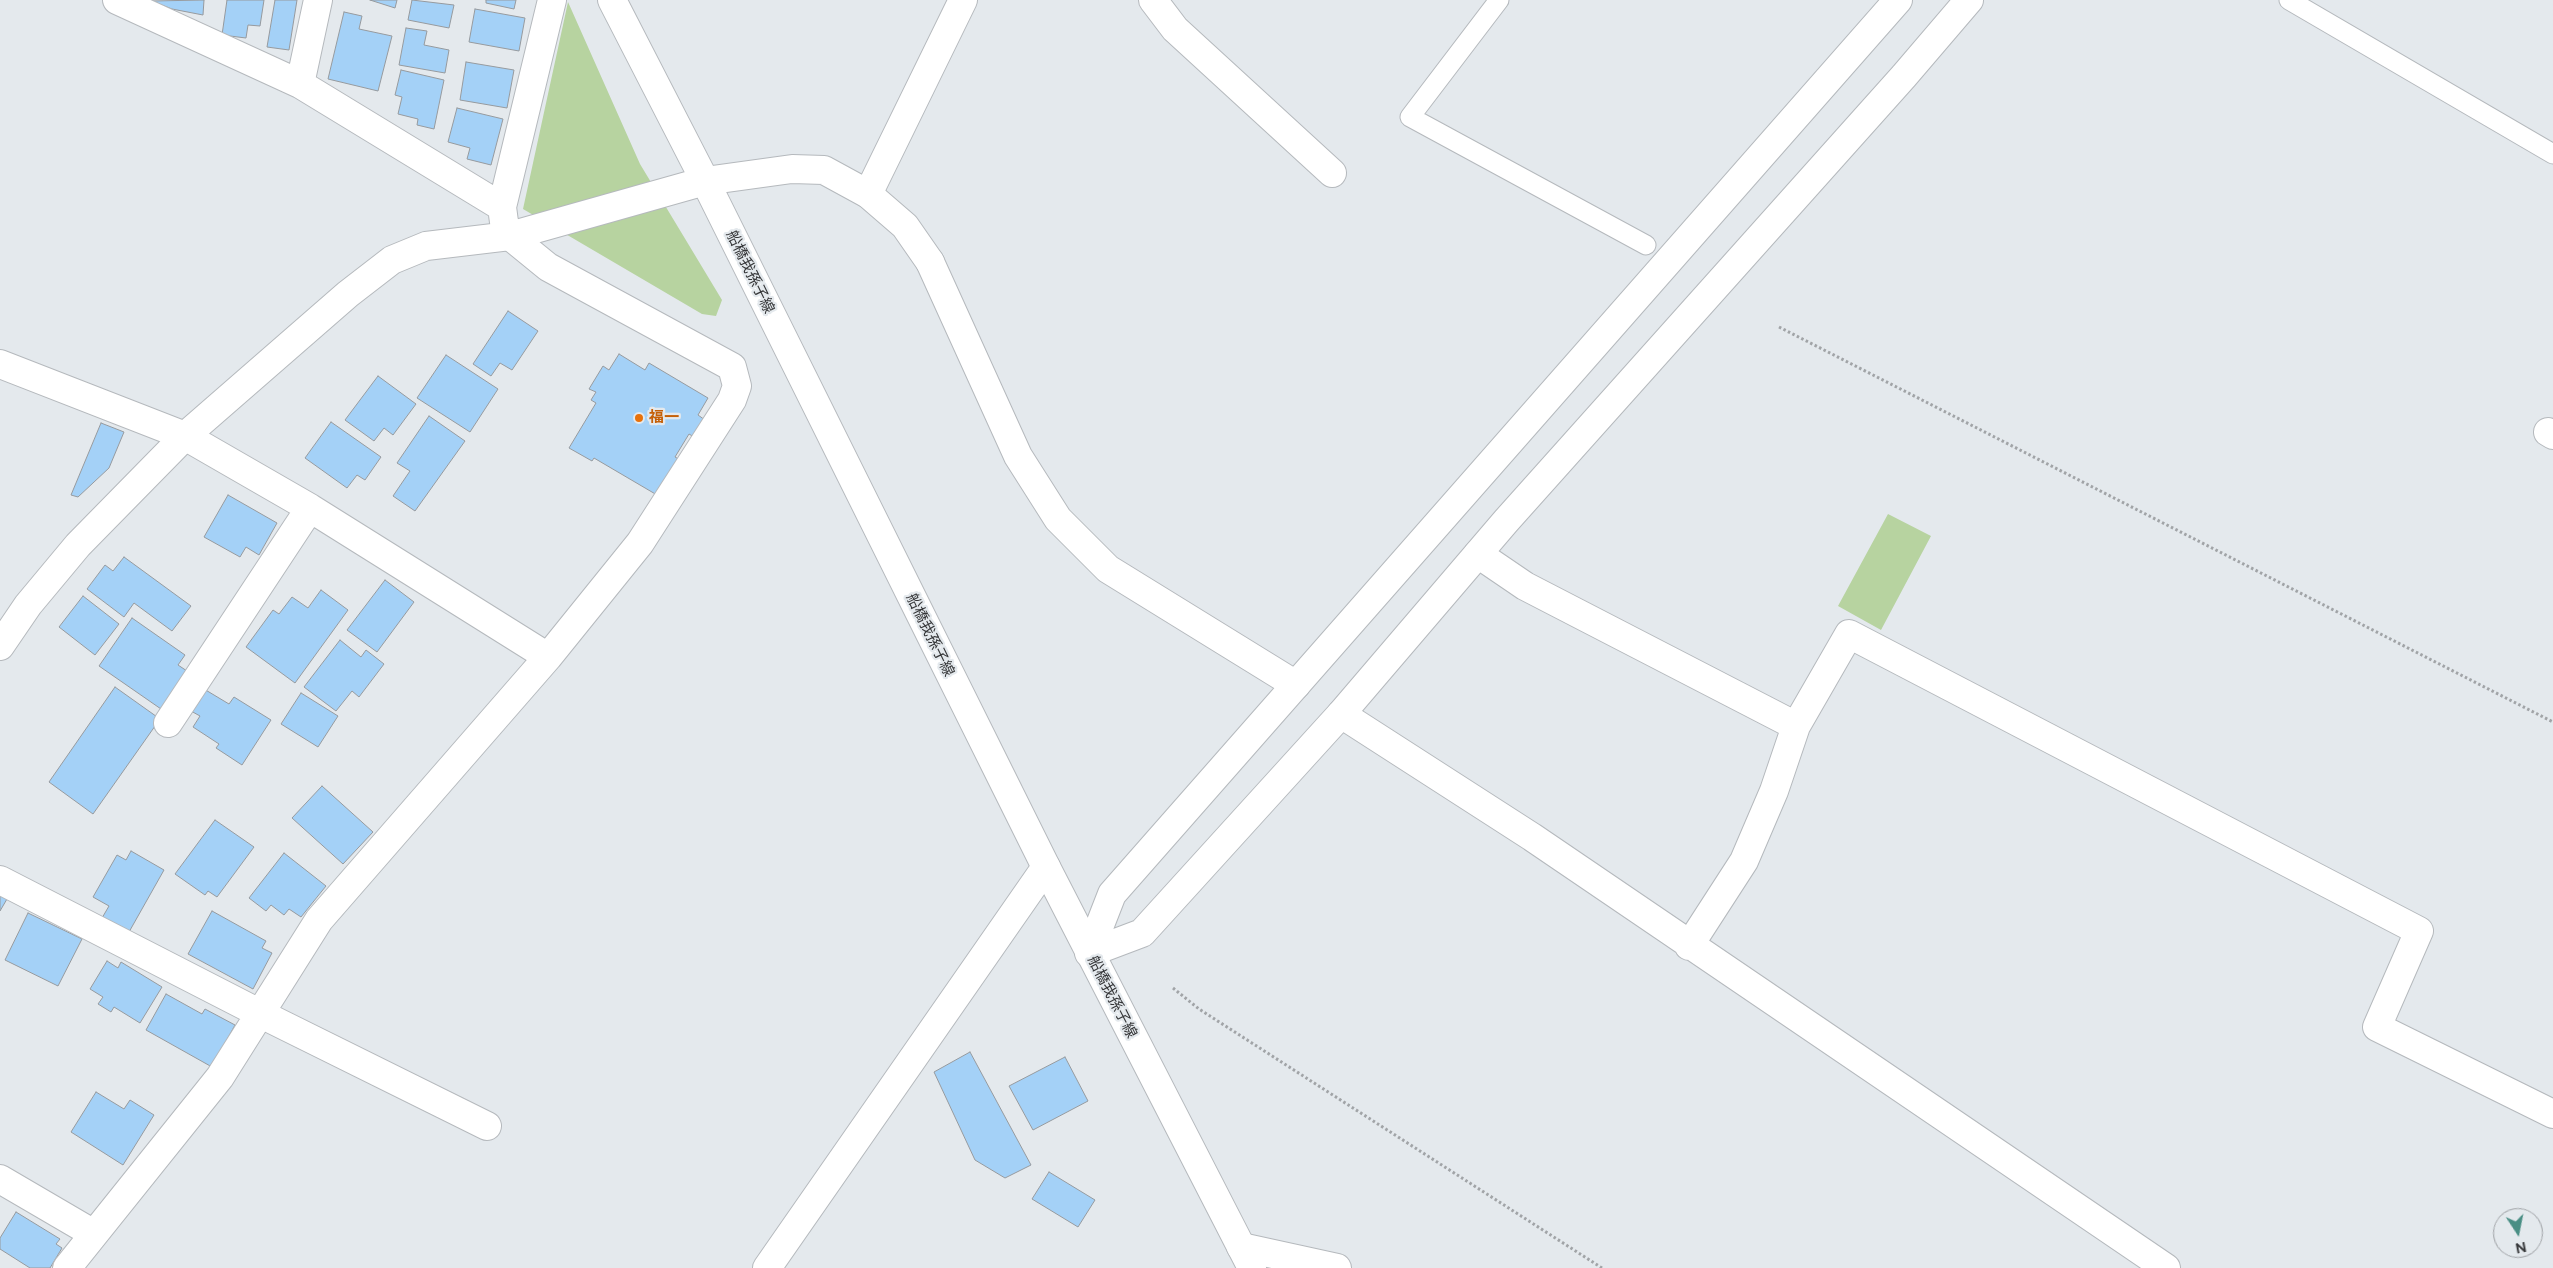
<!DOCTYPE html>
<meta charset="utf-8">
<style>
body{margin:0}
#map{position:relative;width:2553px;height:1268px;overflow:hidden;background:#e4e9ed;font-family:Figtree,sans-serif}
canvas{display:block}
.north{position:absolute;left:2493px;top:1208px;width:50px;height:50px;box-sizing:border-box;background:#e4e9ed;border:1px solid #9ea1a5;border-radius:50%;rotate:169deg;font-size:14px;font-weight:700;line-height:20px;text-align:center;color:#353638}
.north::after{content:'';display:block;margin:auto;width:18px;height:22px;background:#498e84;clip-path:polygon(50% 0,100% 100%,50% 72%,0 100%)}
</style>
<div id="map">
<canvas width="2553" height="1268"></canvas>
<div class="north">N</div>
</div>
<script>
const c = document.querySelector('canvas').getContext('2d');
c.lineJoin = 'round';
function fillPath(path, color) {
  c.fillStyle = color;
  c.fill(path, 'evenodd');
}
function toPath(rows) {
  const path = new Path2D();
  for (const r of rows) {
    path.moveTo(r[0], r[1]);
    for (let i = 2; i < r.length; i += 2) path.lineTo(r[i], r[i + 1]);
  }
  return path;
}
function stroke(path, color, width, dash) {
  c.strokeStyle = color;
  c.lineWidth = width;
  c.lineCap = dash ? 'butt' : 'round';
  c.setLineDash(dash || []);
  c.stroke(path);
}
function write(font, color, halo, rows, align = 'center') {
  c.font = font + ' Figtree,"Noto Sans JP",sans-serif';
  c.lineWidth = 4.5;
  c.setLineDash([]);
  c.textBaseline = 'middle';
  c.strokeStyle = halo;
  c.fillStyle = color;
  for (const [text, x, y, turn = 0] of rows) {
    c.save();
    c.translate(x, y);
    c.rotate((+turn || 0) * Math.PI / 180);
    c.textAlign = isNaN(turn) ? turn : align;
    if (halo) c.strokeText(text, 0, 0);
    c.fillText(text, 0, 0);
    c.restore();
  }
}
fillPath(toPath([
 [568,2,640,164,722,300,716,316,702,314,523,209],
 [1888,514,1931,536,1881,630,1838,606]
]), '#b7d3a0');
const building = toPath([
 [204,0,203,15,172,9,151,1,204,0],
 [227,0,264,0,260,26,248,25,246,38,222,35,227,0],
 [275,0,297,0,289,50,267,47,275,0],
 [370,0,397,0,395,8,370,0],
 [412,0,454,5,449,28,408,20,412,0],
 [486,0,516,0,514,9,486,3,486,0],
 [475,9,525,18,519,51,469,42,475,9],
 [344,12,362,16,359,29,392,36,378,91,328,79,344,12],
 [406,28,427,31,424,45,449,50,445,73,399,65,406,28],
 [466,62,514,70,507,108,460,100,466,62],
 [401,70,444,80,434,129,417,125,418,119,398,114,402,97,395,95,401,70],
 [457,108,503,119,491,165,467,159,470,148,448,142,457,108],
 [508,311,538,331,512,370,500,363,491,376,473,364,508,311],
 [619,354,645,370,649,363,708,398,698,415,705,420,694,437,689,434,675,457,682,461,657,495,594,458,592,461,569,448,596,403,591,400,596,392,589,389,603,366,609,370,619,354],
 [446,355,498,389,470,432,417,398,446,355],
 [378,376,416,404,393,435,384,428,374,441,345,420,378,376],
 [429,416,465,441,415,511,393,496,410,471,397,463,429,416],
 [331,422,381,457,365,480,357,475,347,488,305,458,331,422],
 [101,423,124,432,109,468,78,497,71,495,101,423],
 [228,495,277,523,259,555,246,547,240,557,204,537,228,495],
 [124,557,191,606,172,631,134,603,124,617,87,589,105,565,113,571,124,557],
 [385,580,414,602,377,652,347,630,385,580],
 [321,590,348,610,295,683,246,647,273,610,279,614,292,597,308,608,321,590],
 [83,596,119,624,95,655,59,627,83,596],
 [132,618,185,655,178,665,187,671,161,709,99,666,132,618],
 [340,640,361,657,366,650,384,664,359,697,352,691,336,711,304,687,340,640],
 [115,687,160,719,93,814,49,782,115,687],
 [204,689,229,704,234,697,271,720,242,765,216,748,219,744,193,727,200,716,191,711,204,689],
 [301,693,338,716,318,747,281,724,301,693],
 [322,786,373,832,343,864,292,818,322,786],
 [215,820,254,847,217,897,208,891,205,895,175,874,215,820],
 [131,851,164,870,129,932,102,918,109,906,93,897,117,855,126,860,131,851],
 [284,853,326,886,301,917,289,909,284,915,271,905,266,911,249,898,284,853],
 [0,894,7,899,0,911,0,894],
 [212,911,266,941,262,948,272,953,253,989,188,954,212,911],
 [28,913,82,939,58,986,5,960,28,913],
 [107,961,118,968,121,962,162,987,140,1023,114,1007,111,1012,98,1004,103,997,90,989,107,961],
 [166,994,202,1014,205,1009,235,1025,212,1067,146,1030,166,994],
 [970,1052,1031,1165,1005,1178,975,1160,934,1072,970,1052],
 [1065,1057,1088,1101,1033,1130,1009,1086,1065,1057],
 [96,1092,124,1109,130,1100,154,1115,123,1165,71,1132,96,1092],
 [1049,1172,1095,1200,1078,1227,1032,1199,1049,1172],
 [16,1212,60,1239,56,1244,62,1248,50,1268,30,1268,0,1249,0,1238,16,1212]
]);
fillPath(building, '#a4d1f7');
stroke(building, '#969a9e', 1);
const lane = toPath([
 [1499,0,1410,117,1646,245],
 [2289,0,2553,154]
]);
const street = toPath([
 [117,0,300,84,502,207],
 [1153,0,1175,29,1332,173],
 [300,84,318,0],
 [868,194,963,0],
 [930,262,1018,456,1058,519,1108,569,1296,685],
 [0,364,185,436,310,508,548,657],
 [2548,432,2553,435],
 [1478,554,1525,586,1796,726],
 [1341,714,1532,837,2166,1268],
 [168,723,310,508],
 [0,880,261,1014,487,1126],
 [1689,946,1744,861,1774,791,1796,726,1849,634,2419,931,2377,1027,2553,1114],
 [0,1179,94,1234],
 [1241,1247,1337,1268],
 [67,1268,220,1077,319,920,548,657,640,543,732,400,737,386,732,367,548,267,510,236,504,222,502,207,552,0],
 [767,1268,1046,867]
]);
const secondary = toPath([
 [0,646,28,605,78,545,185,436,348,294,392,260,426,246,510,236,705,181,792,169,824,170,868,194,905,226,930,262],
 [1089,953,1142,933,1341,714,1506,521,1904,76,1969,0],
 [1089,953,1112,894,1898,0]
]);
const primary = toPath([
 [612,0,705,181,1046,867,1252,1268]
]);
stroke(lane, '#b5b9bd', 21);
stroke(street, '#b5b9bd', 30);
stroke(secondary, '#b5b9bd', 30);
stroke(primary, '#b5b9bd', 30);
stroke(toPath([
 [1779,327,2553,722],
 [1173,988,1199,1009,1602,1268]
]), '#a1a4a7', 3, [2.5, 2.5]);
stroke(lane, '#fff', 19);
stroke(street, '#fff', 28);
stroke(secondary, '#fff', 28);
stroke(primary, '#fff', 28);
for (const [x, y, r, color] of [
 [639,418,5,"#e8710a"]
]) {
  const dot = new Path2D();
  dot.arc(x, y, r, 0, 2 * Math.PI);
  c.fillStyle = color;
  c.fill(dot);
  stroke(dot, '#e4e9ed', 2);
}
write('15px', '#353638', '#e4e9ed', [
 ["船橋我孫子線",750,272,64],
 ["船橋我孫子線",930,635,64],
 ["船橋我孫子線",1112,997,63]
]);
write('bold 15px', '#c56008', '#e4e9ed', [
 ["福一",649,418]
], 'left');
</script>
